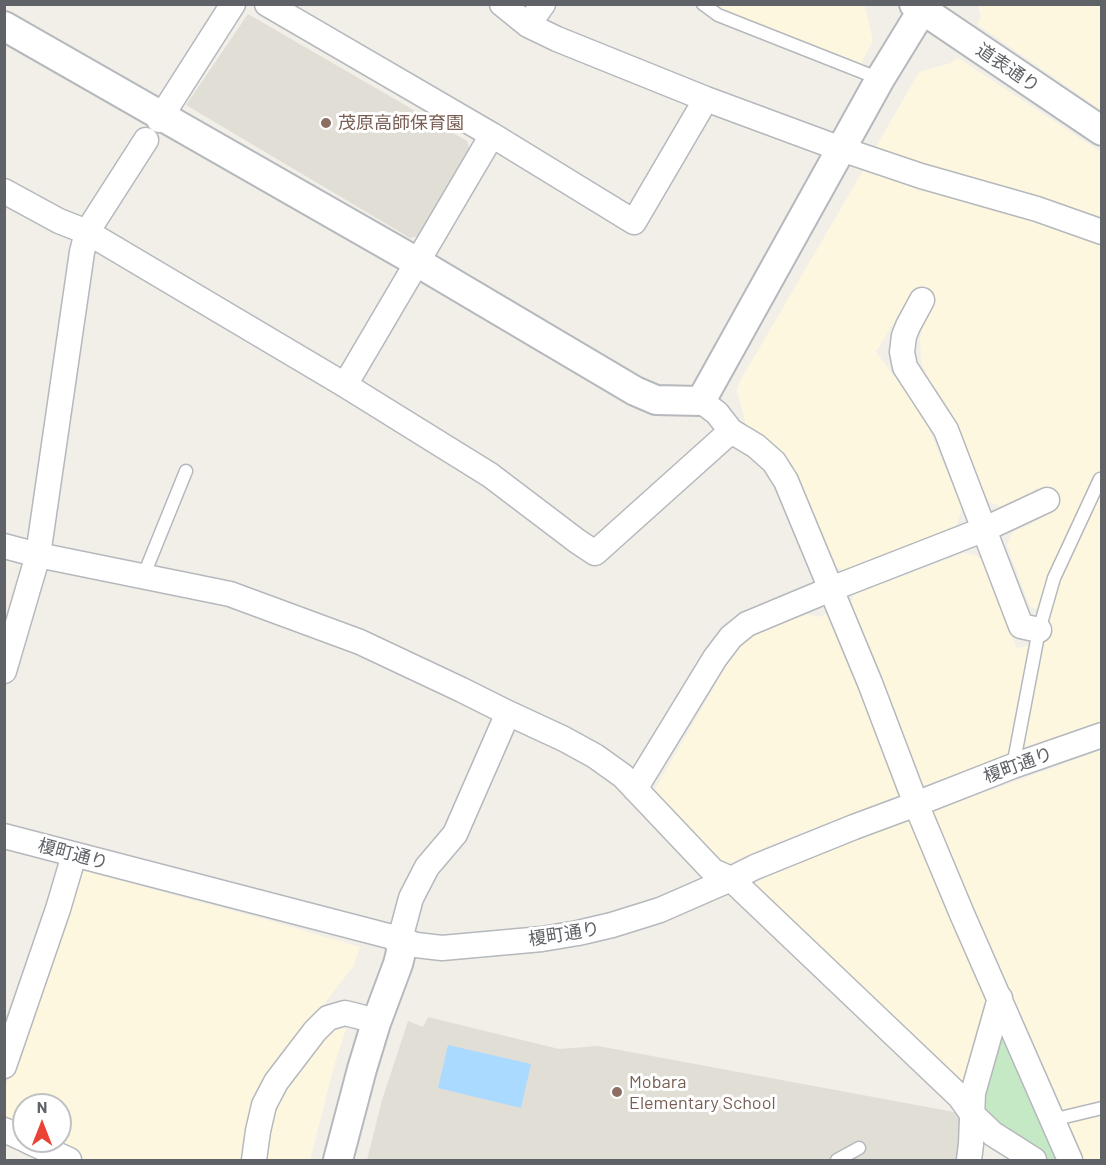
<!DOCTYPE html>
<meta charset="utf-8">
<style>
body{margin:0}
#map{position:relative;width:1106px;height:1165px;overflow:hidden;background:#f1efe8;font-family:Barlow,sans-serif}
canvas{display:block}
.frame{position:absolute;inset:0;border:6px solid #5f6368;pointer-events:none}
.north{position:absolute;left:12px;top:1093px;width:60px;height:60px;box-sizing:border-box;background:#fff;border:2px solid #bfc1c3;border-radius:50%;rotate:0deg;font-size:16px;font-weight:700;line-height:24px;text-align:center;color:#5f6368}
.north::after{content:'';display:block;margin:auto;width:21px;height:27px;background:#ea4335;clip-path:polygon(50% 0,100% 100%,50% 72%,0 100%)}
</style>
<div id="map">
<canvas width="1106" height="1165"></canvas>
<div class="frame"></div>
<div class="north">N</div>
</div>
<script>
const c = document.querySelector('canvas').getContext('2d');
c.lineJoin = 'round';
function fillPath(path, color) {
  c.fillStyle = color;
  c.fill(path, 'evenodd');
}
function toPath(rows) {
  const path = new Path2D();
  for (const r of rows) {
    path.moveTo(r[0], r[1]);
    for (let i = 2; i < r.length; i += 2) path.lineTo(r[i], r[i + 1]);
  }
  return path;
}
function stroke(path, color, width, dash) {
  c.strokeStyle = color;
  c.lineWidth = width;
  c.lineCap = dash ? 'butt' : 'round';
  c.setLineDash(dash || []);
  c.stroke(path);
}
function write(font, color, halo, rows, align = 'center') {
  c.font = font + ' Barlow,"Noto Sans JP",sans-serif';
  c.lineWidth = 6;
  c.setLineDash([]);
  c.textBaseline = 'middle';
  c.strokeStyle = halo;
  c.fillStyle = color;
  for (const [text, x, y, turn = 0] of rows) {
    c.save();
    c.translate(x, y);
    c.rotate((+turn || 0) * Math.PI / 180);
    c.textAlign = isNaN(turn) ? turn : align;
    if (halo) c.strokeText(text, 0, 0);
    c.fillText(text, 0, 0);
    c.restore();
  }
}
fillPath(toPath([
 [714,5,866,5,865,6,873,41,859,66,721,10],
 [978,5,1101,5,1101,110,977,24,981,17],
 [958,58,1101,152,1101,221,938,169,876,147,919,72,951,63],
 [865,167,1061,229,1101,244,1101,478,1040,610,1030,607,1007,545,1013,532,1031,524,1054,510,1037,488,1030,494,1002,507,990,502,986,497,956,421,950,410,925,372,921,361,920,341,923,326,931,310,911,293,876,352,919,410,927,425,961,505,961,512,956,526,846,570,835,567,831,562,787,458,746,425,737,390,739,383],
 [1101,486,1101,721,1020,749,1060,574],
 [964,553,977,556,981,559,1017,649,1031,644,1012,753,921,787,850,604,854,596,858,593],
 [828,613,902,794,768,846,723,866,654,791,732,656,744,642,763,631,807,614,820,617],
 [1101,750,1101,1106,1058,1116,929,813],
 [911,819,989,1002,965,1089,747,886,833,849],
 [77,869,267,920,360,947,353,967,262,1082,244,1160,84,1160,42,1141,60,1141,60,1105,24,1105,24,1132,5,1122,5,1089],
 [338,1026,343,1026,346,1029,334,1066,310,1160,263,1160,268,1126,286,1083,324,1036],
 [1101,1112,1101,1160,1079,1160,1062,1121]
]), '#fef7e0');
fillPath(toPath([
 [248,14,467,141,470,151,419,236,410,238,186,105],
 [428,1017,559,1049,598,1046,965,1114,959,1160,367,1160,382,1100,408,1021,423,1027]
]), '#e1ded6');
fillPath(toPath([
 [996,1038,1006,1038,1060,1160,1048,1160,1017,1135,982,1111,979,1098]
]), '#c5e8c5');
fillPath(toPath([
 [448,1045,531,1064,521,1108,438,1088]
]), '#aadaff');
const service = toPath([
 [703,4,718,15,880,79],
 [143,577,186,471],
 [1013,766,1039,630,1054,578,1100,479],
 [1052,1120,1102,1108],
 [837,1160,859,1148]
]);
const minor = toPath([
 [267,4,492,135,634,222,706,99],
 [502,4,528,25,557,39,706,99,841,149,921,176,1037,209,1102,232],
 [528,25,543,4],
 [159,120,233,4],
 [4,191,59,221,87,232,345,385,490,475,577,541,595,553,731,431],
 [922,300,908,326,904,336,902,352,905,367,946,430,1021,626,1039,630],
 [345,385,492,135],
 [701,401,717,413,731,431,756,446,774,462,786,481,870,683,916,804,962,914,1070,1160],
 [4,546,38,555,230,594,360,642,462,690,508,713,564,739,595,756,623,776,713,871,731,879,960,1097,972,1114,993,1134,1034,1160],
 [4,671,38,555,82,252,87,232,146,140],
 [635,789,715,658,731,637,747,624,831,589,985,529,1047,500],
 [4,836,400,939,416,945,442,948,542,939,578,933,612,925,660,910,731,879,755,867,854,827,916,804,1013,766,1102,735],
 [400,939,411,898,427,867,455,834,508,713],
 [4,1066,58,909,74,855],
 [4,1130,24,1139],
 [28,1141,69,1160],
 [254,1160,258,1131,264,1105,276,1082,315,1031,328,1018,345,1013,361,1017,376,1023],
 [969,1160,971,1144,973,1093,1000,998]
]);
const tertiary = toPath([
 [914,4,1102,131],
 [4,26,417,262,635,391,656,400,701,401,880,79,926,4],
 [338,1160,362,1069,376,1023,398,964,401,952,400,939]
]);
stroke(service, '#b5b8bc', 15);
stroke(minor, '#b5b8bc', 27);
stroke(tertiary, '#b5b8bc', 32);
stroke(service, '#fff', 12);
stroke(minor, '#fff', 24);
stroke(tertiary, '#fff', 28);
for (const [x, y, r, color] of [
 [326,123,6,"#8d6e63"],
 [617,1092,6,"#8d6e63"]
]) {
  const dot = new Path2D();
  dot.arc(x, y, r, 0, 2 * Math.PI);
  c.fillStyle = color;
  c.fill(dot);
  stroke(dot, '#fff', 2);
}
write('18px', '#5f6368', '#fff', [
 ["道表通り",1008,68,34],
 ["榎町通り",1018,765,-20],
 ["榎町通り",73,854,15],
 ["榎町通り",564,934,-9]
]);
write('18px', '#785e54', '#fff', [
 ["茂原高師保育園",338,123],
 ["Mobara",629,1082],
 ["Elementary School",629,1103]
], 'left');
</script>
